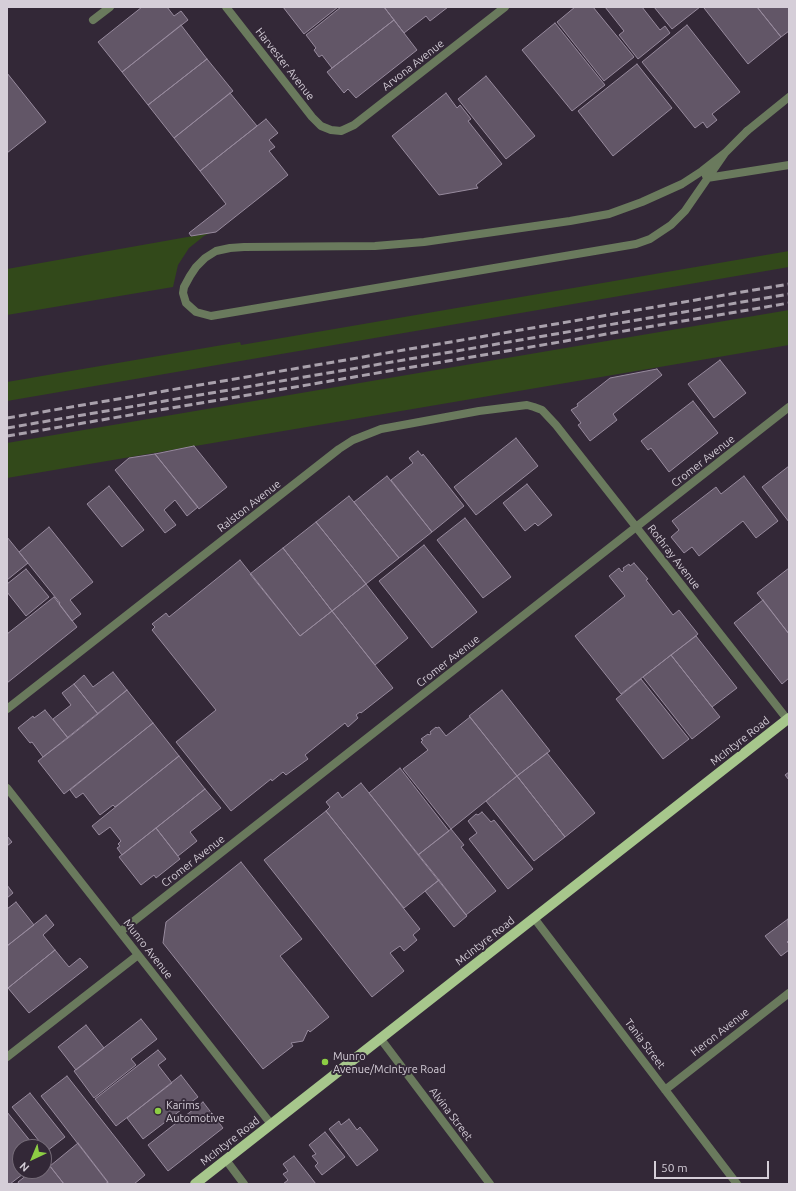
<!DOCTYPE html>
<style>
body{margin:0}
#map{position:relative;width:796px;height:1191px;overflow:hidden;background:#332837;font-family:Ubuntu,sans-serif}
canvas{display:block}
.frame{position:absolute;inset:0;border:8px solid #d5ced8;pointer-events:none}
.north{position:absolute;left:12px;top:1139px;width:40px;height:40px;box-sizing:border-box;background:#332837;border:1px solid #746a77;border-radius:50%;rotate:224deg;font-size:11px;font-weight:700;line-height:16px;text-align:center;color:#d5ced8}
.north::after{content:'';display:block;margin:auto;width:14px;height:18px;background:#8dce44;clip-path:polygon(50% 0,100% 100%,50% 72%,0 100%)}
.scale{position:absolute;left:654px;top:1161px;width:115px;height:18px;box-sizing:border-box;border:2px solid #d5ced8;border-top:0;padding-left:5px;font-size:12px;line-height:14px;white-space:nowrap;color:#d5ced8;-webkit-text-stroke:3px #332837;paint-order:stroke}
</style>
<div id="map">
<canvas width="796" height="1191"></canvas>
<div class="frame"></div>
<div class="north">N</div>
<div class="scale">50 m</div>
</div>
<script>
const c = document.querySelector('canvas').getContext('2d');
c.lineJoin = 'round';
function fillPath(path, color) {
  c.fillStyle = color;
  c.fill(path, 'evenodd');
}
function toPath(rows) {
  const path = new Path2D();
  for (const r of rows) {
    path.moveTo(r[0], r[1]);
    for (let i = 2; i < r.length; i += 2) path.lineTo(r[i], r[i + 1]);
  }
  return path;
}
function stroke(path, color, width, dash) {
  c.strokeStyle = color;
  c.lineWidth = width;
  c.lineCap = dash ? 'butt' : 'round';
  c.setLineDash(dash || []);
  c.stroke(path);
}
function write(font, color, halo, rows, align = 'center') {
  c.font = font + ' Ubuntu,sans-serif';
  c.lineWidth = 4;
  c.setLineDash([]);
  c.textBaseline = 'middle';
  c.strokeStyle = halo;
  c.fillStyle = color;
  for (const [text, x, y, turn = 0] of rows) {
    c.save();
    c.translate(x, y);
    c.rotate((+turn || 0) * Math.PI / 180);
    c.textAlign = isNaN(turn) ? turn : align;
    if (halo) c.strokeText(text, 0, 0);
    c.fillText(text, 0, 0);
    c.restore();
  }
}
fillPath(toPath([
 [210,233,204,236,189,248,178,265,173,287,7,315,7,269],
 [789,251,789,267,7,401,7,382,240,342,241,345],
 [789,310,789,345,7,478,7,443]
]), '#32491a');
const building = toPath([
 [142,7,167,7,174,16,181,11,188,20,122,72,98,42,142,7],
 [283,7,338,7,304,34,283,7],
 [341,7,384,7,394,20,332,68,322,55,319,57,314,50,316,48,306,35,341,7],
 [384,7,448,7,430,21,426,16,404,33,384,7],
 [575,7,593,7,634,57,604,81,557,22,575,7],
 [605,7,642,7,660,30,665,26,670,33,638,59,619,35,624,31,605,7],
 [654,7,700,7,672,29,654,7],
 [705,7,757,7,781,37,748,64,704,8,705,7],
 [757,7,789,7,789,31,781,37,757,7],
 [394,20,417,50,356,98,348,89,344,93,327,72,394,20],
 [555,23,605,85,572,111,522,50,555,23],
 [181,25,207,59,148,105,122,72,181,25],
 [687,25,740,92,712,114,717,120,707,128,703,122,695,128,642,62,687,25],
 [207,59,233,91,174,138,148,105,207,59],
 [637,64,672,108,613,156,578,111,637,64],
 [7,73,46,122,7,153,7,73],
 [486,76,535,136,506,159,458,99,486,76],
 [230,93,257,126,200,171,174,138,230,93],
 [446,93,457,108,460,105,471,119,468,121,502,164,476,185,478,188,439,195,392,136,446,93],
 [266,119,278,133,269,140,275,147,269,151,288,175,216,232,191,236,189,233,226,204,200,171,266,119],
 [720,360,746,393,714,418,688,384,720,360],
 [657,369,662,375,613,414,617,420,590,441,578,425,581,423,571,410,578,406,577,404,610,378,657,369],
 [693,401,718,433,669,472,651,448,648,450,641,441,693,401],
 [516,438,538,466,476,515,454,487,516,438],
 [194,446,227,487,199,509,155,454,194,446],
 [418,451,422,456,423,454,464,506,432,532,391,480,413,463,409,458,418,451],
 [155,454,198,507,187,516,175,500,164,510,176,525,165,533,115,470,129,458,155,454],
 [789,466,789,522,762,487,789,466],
 [387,476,432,532,399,558,354,502,387,476],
 [744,476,778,521,756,538,743,521,699,556,692,547,684,553,671,537,679,530,672,521,716,487,721,494,744,476],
 [527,484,552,515,538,526,535,523,525,531,503,503,527,484],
 [109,486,144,530,122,547,87,504,109,486],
 [349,496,399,558,366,584,316,522,349,496],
 [465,518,511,577,483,598,437,540,465,518],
 [316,522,366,584,332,611,283,548,316,522],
 [49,527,93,582,70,600,81,614,72,621,59,604,60,603,19,552,49,527],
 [7,537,28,563,7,580,7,537],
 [424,545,477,612,432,648,379,581,424,545],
 [283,548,332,611,300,636,250,574,283,548],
 [240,560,300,636,332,611,393,688,361,713,360,712,356,715,358,718,348,727,345,723,305,755,308,759,286,775,283,772,272,781,271,779,231,811,176,742,216,710,152,630,155,627,152,624,166,613,169,617,240,560],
 [634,563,648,579,646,580,673,615,679,610,698,634,621,694,575,636,625,596,609,576,619,568,622,572,624,570,623,568,629,564,630,566,634,563],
 [789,568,789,634,757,593,789,568],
 [26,569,49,597,26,616,7,592,7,584,26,569],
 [366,584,408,638,375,665,332,611,366,584],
 [54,597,77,627,7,683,7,634,54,597],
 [763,600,789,634,789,678,782,684,734,623,763,600],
 [696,636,737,688,712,707,671,655,696,636],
 [671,655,720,717,692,739,643,677,671,655],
 [113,672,127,690,98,714,74,684,84,675,93,687,113,672],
 [641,679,689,739,663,759,616,699,641,679],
 [74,684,98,714,68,738,53,719,71,705,62,693,74,684],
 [127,690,153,723,64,794,38,761,127,690],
 [502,690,550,751,517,776,469,716,502,690],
 [45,710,68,738,43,757,32,742,30,743,18,728,33,716,34,718,45,710],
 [470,717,517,776,451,829,403,769,428,750,421,742,423,740,421,739,428,734,429,735,431,734,430,732,436,727,437,728,439,727,446,736,470,717],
 [153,723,179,756,115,807,113,805,100,815,83,793,76,798,70,790,153,723],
 [547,753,595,813,565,837,517,776,547,753],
 [179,756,205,789,122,855,117,848,120,846,118,844,121,841,110,827,99,835,92,826,179,756],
 [400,768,449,831,418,855,369,793,400,768],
 [789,772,789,780,785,775,789,772],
 [517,776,565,837,534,861,486,801,517,776],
 [361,783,439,880,404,908,326,811,330,807,326,802,338,792,342,798,361,783],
 [205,789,221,808,190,832,197,841,178,856,156,828,205,789],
 [326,811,420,929,413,935,417,940,404,951,400,946,390,953,404,971,372,997,264,860,326,811],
 [482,812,491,822,494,820,533,869,508,889,469,839,477,833,468,821,476,814,478,815,482,812],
 [156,828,180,859,156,878,154,875,141,885,119,857,156,828],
 [451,829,464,845,461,847,496,891,466,915,418,855,451,829],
 [7,836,12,842,7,846,7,836],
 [241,862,302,939,280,956,329,1017,310,1032,308,1030,303,1041,291,1043,293,1046,263,1069,163,943,166,922,241,862],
 [439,880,467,916,454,927,425,891,439,880],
 [7,885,13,893,7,898,7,885],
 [16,902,34,925,7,946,7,909,16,902],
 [46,915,54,925,43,935,55,950,8,988,7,986,7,946,46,915],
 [788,919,789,940,787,942,789,944,789,950,781,956,765,936,788,919],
 [55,950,69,967,80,958,88,967,29,1013,8,988,55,950],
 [141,1019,157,1039,131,1059,136,1065,94,1098,74,1071,141,1019],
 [86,1025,104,1048,76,1070,58,1047,86,1025],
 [158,1050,166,1059,158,1065,172,1083,116,1126,95,1099,158,1050],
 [181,1075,198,1097,143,1139,127,1118,181,1075],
 [67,1076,145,1175,134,1184,109,1184,41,1096,67,1076],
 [30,1093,65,1137,47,1151,12,1107,30,1093],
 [203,1102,223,1128,168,1171,148,1145,203,1102],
 [7,1112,35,1147,20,1147,20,1171,27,1171,10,1184,7,1184,7,1112],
 [349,1119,357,1130,360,1127,378,1150,357,1166,329,1129,339,1121,341,1125,349,1119],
 [325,1132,345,1157,322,1175,315,1166,318,1163,312,1156,316,1154,309,1145,325,1132],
 [78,1143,108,1182,105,1184,64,1184,50,1166,78,1143],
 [294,1156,316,1184,283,1184,288,1180,283,1174,288,1171,283,1164,294,1156],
 [45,1160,64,1184,19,1184,18,1182,32,1171,44,1171,44,1161,45,1160]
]);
fillPath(building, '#625667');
stroke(building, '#978a9d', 1);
stroke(toPath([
 [725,153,685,211,671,225,650,239,636,244,211,316,196,312,186,303,183,293,184,287,190,276,196,267,205,258,216,251,230,248,244,247,375,246,424,242,570,221,609,214,642,202,682,184,702,171,725,153,747,131],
 [706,176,707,178,789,165]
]), '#6a7a5d', 8);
stroke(toPath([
 [226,7,312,117,321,126,331,130,341,131,354,125,505,7],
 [93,20,110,7],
 [747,131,789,97],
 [7,709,339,449,353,440,381,429,479,411,527,405,534,407,542,410,556,425,787,719],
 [7,788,271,1124],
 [534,918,737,1184],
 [120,932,789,407],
 [380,1038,490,1184],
 [7,1057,138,955],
 [665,1090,789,993],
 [226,1160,244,1184]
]), '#6a7a5d', 8);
stroke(toPath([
 [195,1184,789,718]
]), '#a7c78c', 10);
stroke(toPath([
 [7,418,789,284],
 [7,428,789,294],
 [7,436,789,303]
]), '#a9a1ac', 3, [8, 4]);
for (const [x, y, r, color] of [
 [325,1062,4,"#8dce44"],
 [158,1111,4,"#8dce44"]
]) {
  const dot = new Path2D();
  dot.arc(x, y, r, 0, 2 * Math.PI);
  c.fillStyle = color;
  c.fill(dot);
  stroke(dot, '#332837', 1.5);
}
write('11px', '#d5ced8', '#332837', [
 ["Harvester Avenue",285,64,52],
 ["Arvona Avenue",413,65,-38],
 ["Cromer Avenue",703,461,-38],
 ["Ralston Avenue",249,506,-38],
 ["Rothray Avenue",674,557,52],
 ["Cromer Avenue",448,661,-38],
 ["McIntyre Road",740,741,-38],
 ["Cromer Avenue",193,861,-38],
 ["McIntyre Road",485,941,-38],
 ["Munro Avenue",148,949,52],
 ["Heron Avenue",720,1032,-38],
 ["Tania Street",645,1044,53],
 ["Alvina Street",451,1114,53],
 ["McIntyre Road",230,1141,-38]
]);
write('11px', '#d5ced8', '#332837', [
 ["Munro",333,1056],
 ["Avenue/McIntyre Road",333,1069],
 ["Karims",166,1105],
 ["Automotive",166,1118]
], 'left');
</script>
